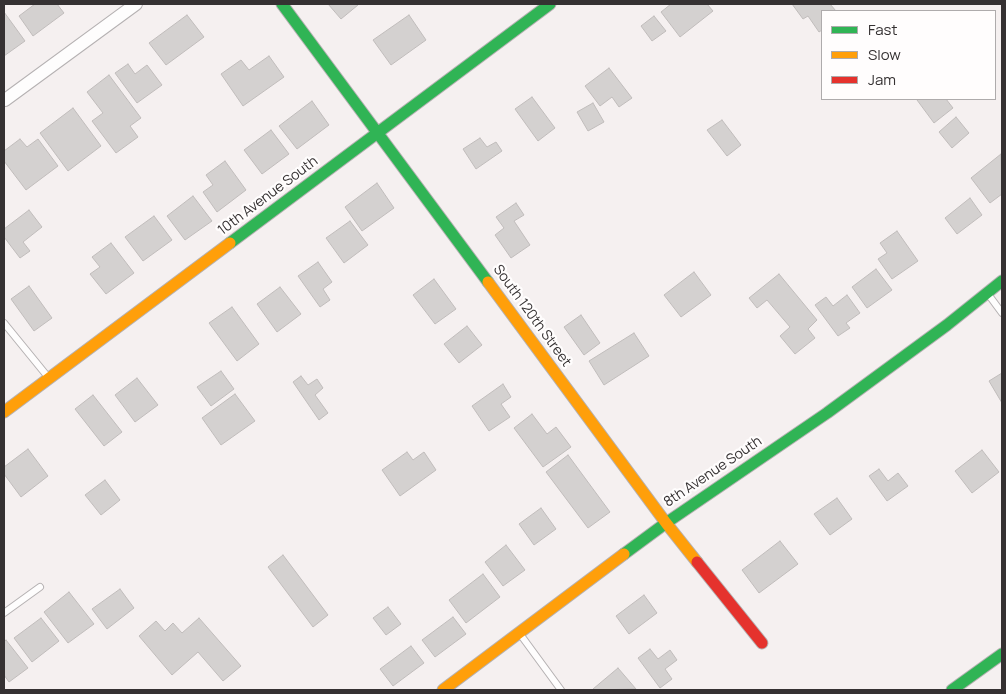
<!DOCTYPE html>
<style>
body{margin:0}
#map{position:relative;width:1006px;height:694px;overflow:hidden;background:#f5f0f0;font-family:Manrope,sans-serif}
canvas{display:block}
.frame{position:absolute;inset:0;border:5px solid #353132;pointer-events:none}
.legend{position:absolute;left:821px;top:10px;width:175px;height:90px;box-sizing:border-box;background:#fffdfd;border:1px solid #aeabac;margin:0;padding:6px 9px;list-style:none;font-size:15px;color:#353132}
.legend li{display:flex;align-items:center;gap:10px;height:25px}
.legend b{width:25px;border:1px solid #aeabac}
</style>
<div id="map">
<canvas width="1006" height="694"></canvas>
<div class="frame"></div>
<ul class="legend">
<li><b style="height:6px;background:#30b455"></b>Fast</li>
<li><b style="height:6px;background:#ff9f0a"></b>Slow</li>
<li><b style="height:6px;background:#e5322d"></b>Jam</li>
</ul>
</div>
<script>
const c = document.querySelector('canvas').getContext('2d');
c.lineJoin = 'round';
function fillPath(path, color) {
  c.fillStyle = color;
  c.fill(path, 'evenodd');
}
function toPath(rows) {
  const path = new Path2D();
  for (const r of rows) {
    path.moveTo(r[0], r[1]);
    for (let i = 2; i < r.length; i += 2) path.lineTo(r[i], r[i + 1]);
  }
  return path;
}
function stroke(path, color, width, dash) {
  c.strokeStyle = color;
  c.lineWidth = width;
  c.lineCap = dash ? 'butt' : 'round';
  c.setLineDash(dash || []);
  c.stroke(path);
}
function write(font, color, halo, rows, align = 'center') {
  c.font = font + ' Manrope,sans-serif';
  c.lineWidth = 4.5;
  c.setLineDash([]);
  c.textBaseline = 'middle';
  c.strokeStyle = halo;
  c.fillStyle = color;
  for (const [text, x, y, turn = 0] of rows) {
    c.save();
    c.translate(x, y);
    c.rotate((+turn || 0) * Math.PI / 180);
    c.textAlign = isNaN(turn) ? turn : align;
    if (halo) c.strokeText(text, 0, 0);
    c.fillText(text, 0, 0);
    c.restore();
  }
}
const building = toPath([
 [35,4,57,4,64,13,33,36,19,16,35,4],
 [328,4,357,4,358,5,341,19,328,4],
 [671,4,707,4,713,11,680,37,661,12,671,4],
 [792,4,830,4,836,11,822,11,822,30,819,32,808,16,803,19,792,4],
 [4,12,25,41,4,56,4,12],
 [187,15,204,37,166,65,149,43,187,15],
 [409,15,426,40,391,65,373,40,409,15],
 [654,16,666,31,652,41,641,26,654,16],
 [269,56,284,77,243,106,221,74,241,60,249,70,269,56],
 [128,64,135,74,147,65,162,85,137,103,115,73,128,64],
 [609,68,632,98,619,107,612,97,600,106,585,86,609,68],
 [109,75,141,118,130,126,138,137,116,153,92,121,103,113,87,92,109,75],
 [532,97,555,128,538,141,515,109,532,97],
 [919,99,946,99,953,108,934,123,917,100,919,99],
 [312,101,329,125,297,149,279,126,312,101],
 [593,103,604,122,588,131,577,112,593,103],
 [73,108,101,146,68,171,40,133,73,108],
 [956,117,969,133,952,148,939,132,956,117],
 [722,120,741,145,727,156,707,130,722,120],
 [271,130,289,154,262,174,244,150,271,130],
 [480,138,487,147,496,142,502,151,476,169,463,149,480,138],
 [20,139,27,147,38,139,58,166,26,190,4,161,4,151,20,139],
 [1001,154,1002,194,990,203,971,178,1001,154],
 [225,161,246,190,217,212,203,192,213,185,206,175,225,161],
 [377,183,394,208,362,231,345,207,377,183],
 [193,196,212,221,185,240,167,216,193,196],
 [970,198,982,215,957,234,945,218,970,198],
 [516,203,524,215,514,221,530,245,511,258,495,235,504,228,496,217,516,203],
 [29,210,42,227,23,242,30,251,20,258,4,237,4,229,29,210],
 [154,216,172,240,143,261,125,237,154,216],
 [350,221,368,245,344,263,326,238,350,221],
 [897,231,918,261,892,279,878,259,887,253,880,243,897,231],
 [111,243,134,273,106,294,90,274,100,267,92,257,111,243],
 [318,262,332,282,323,289,330,300,320,307,298,276,318,262],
 [876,269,892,290,867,308,852,287,876,269],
 [694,272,711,295,681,317,664,295,694,272],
 [779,274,817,320,808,329,815,338,795,354,780,336,790,327,767,300,757,308,749,298,779,274],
 [434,279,456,309,435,324,413,295,434,279],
 [29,286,52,318,34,331,11,299,29,286],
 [280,287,301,314,277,332,257,304,280,287],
 [847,295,860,313,846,323,850,328,838,336,815,305,826,297,833,306,847,295],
 [232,307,259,344,237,361,209,323,232,307],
 [581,315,600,343,584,355,564,327,581,315],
 [467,326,482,345,459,363,444,344,467,326],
 [634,333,649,356,604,385,589,361,634,333],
 [221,371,234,389,211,406,197,387,221,371],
 [1002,373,1002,403,989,381,1002,373],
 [301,376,308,385,317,379,323,388,315,395,328,413,319,420,293,382,301,376],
 [137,378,158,405,135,422,115,395,137,378],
 [503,384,511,397,501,404,510,417,489,431,472,406,503,384],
 [235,394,255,421,221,445,202,418,235,394],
 [93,395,122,432,104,446,75,409,93,395],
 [532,414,547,434,556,427,571,447,543,467,514,428,532,414],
 [28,449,48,476,21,497,4,474,4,467,28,449],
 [982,450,999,472,972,493,955,471,982,450],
 [407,452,413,460,424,452,436,470,400,496,382,470,407,452],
 [568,455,610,512,588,528,546,472,568,455],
 [879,469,888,481,898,473,908,486,887,501,869,476,879,469],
 [105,480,120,500,101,515,85,495,105,480],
 [837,498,852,519,830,535,814,514,837,498],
 [541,508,556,529,534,545,519,524,541,508],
 [780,541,798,564,759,593,742,570,780,541],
 [506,545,525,570,503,586,485,562,506,545],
 [283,555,328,615,313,627,268,567,283,555],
 [483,574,500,597,466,623,449,600,483,574],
 [120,589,134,608,107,629,92,609,120,589],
 [69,592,94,624,68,643,44,612,69,592],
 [644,595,657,613,629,634,616,616,644,595],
 [388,607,401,624,386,635,373,618,388,607],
 [453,617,466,634,435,657,422,640,453,617],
 [41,618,59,641,32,662,14,638,41,618],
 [199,618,241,666,223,681,198,652,172,675,139,636,156,621,165,631,173,623,182,633,199,618],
 [6,640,28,668,9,682,4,675,4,642,6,640],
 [411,646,424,663,393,686,380,669,411,646],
 [650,649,658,659,670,650,677,660,665,669,672,679,660,688,638,658,650,649],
 [618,668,636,689,594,690,593,689,618,668]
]);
fillPath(building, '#d4d1d0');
stroke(building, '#c0bcbb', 1);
const lane = toPath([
 [988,294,1002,313],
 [4,323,48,377],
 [4,613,40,587],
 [520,634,561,690]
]);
const street = toPath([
 [5,100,136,4]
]);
const fast = toPath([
 [282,4,488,282],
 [230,243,550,4],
 [624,554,666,523,827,413,947,325,1002,281],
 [952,690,1002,654]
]);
const slow = toPath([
 [488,282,666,523,697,562],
 [4,412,230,243],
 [443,690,624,554]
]);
const jam = toPath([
 [697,562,762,643]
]);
stroke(lane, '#b5b1b2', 8);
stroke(street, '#b5b1b2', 14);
stroke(fast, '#b5b1b2', 13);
stroke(slow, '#b5b1b2', 13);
stroke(jam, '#b5b1b2', 13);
stroke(lane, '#fefdfd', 6);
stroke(street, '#fefdfd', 12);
stroke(fast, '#30b455', 11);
stroke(slow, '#ff9f0a', 11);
stroke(jam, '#e5322d', 11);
write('14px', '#353132', '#fffdfd', [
 ["10th Avenue South",268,196,-37],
 ["South 120th Street",532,316,54],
 ["8th Avenue South",713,472,-34]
]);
</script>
